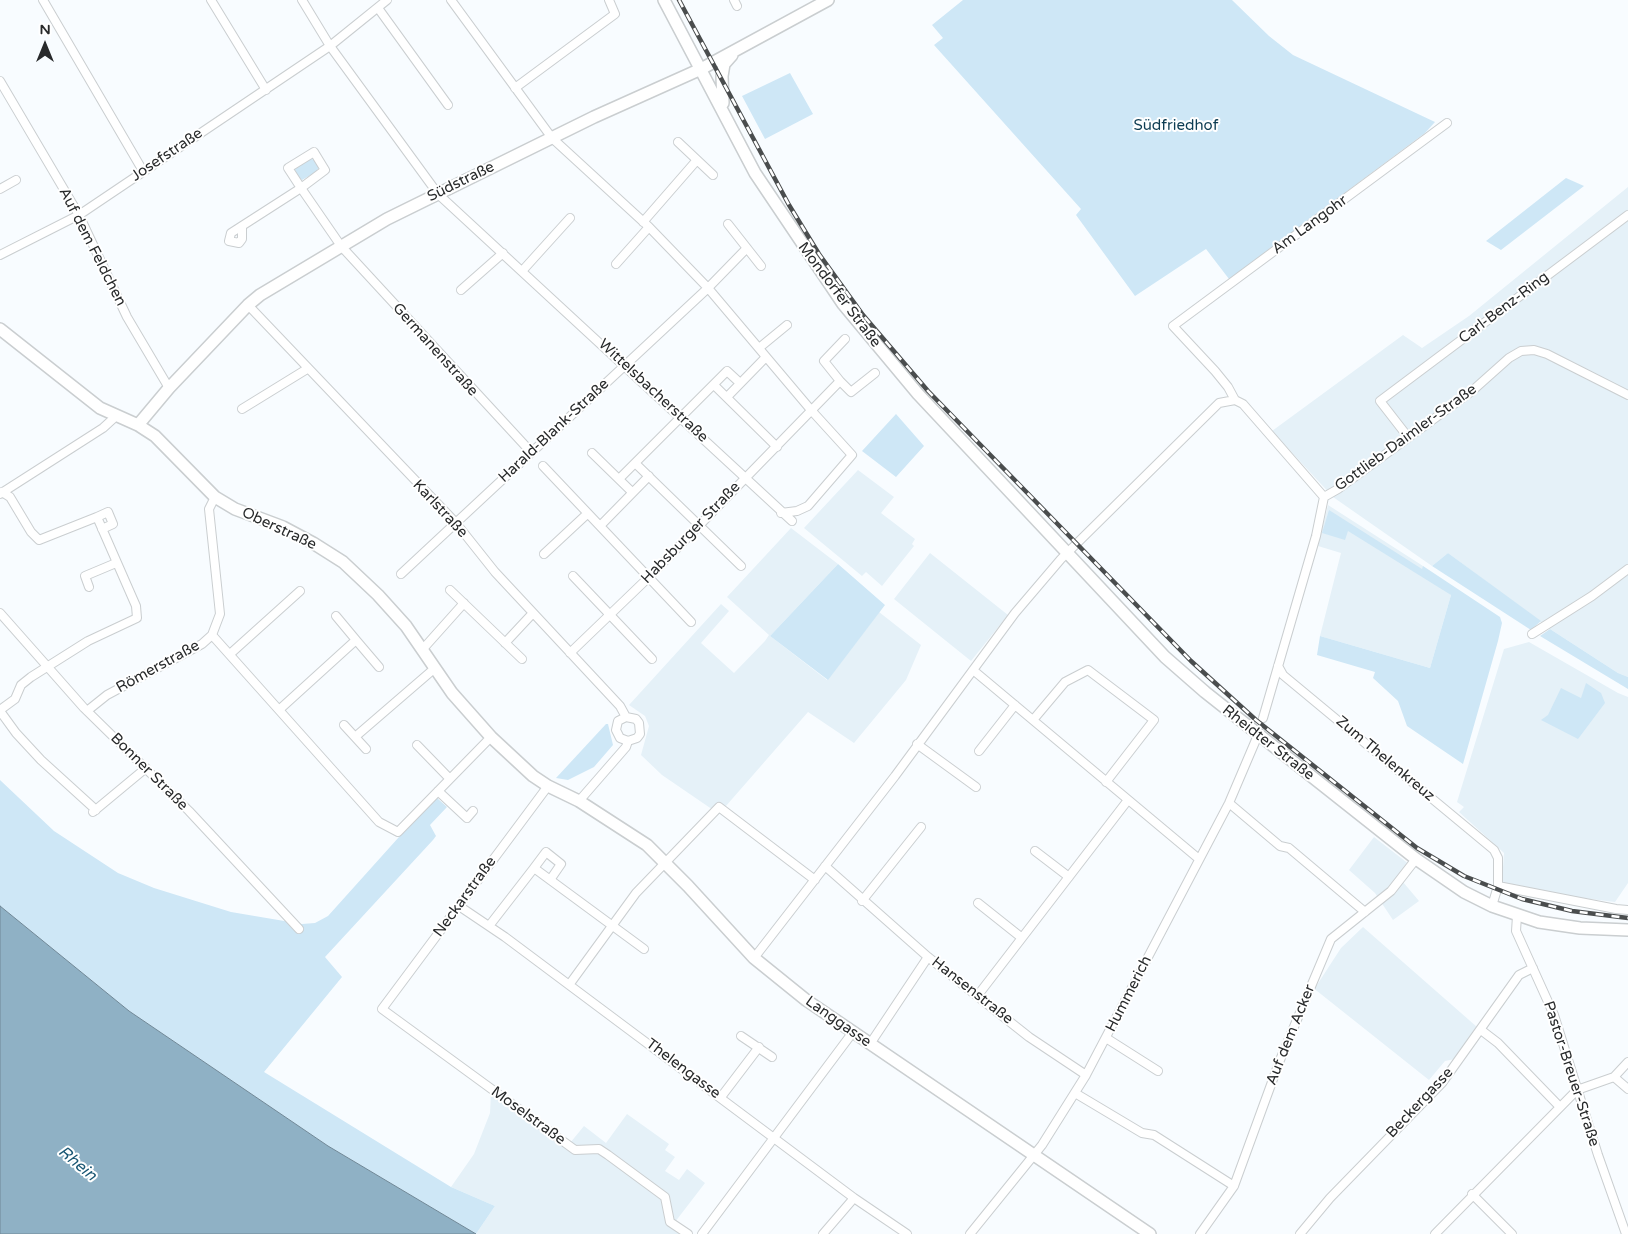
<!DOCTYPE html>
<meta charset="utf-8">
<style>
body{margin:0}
#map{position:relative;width:1628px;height:1234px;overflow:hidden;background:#f8fcff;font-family:"Varela Round",sans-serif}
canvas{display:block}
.north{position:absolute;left:20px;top:20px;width:50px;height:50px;-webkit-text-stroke:4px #fff;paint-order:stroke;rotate:0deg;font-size:14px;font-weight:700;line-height:20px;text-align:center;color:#282a2b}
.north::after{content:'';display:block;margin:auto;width:18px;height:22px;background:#282a2b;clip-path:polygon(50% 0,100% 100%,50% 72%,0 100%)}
</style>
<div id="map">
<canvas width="1628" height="1234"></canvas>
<div class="north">N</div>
</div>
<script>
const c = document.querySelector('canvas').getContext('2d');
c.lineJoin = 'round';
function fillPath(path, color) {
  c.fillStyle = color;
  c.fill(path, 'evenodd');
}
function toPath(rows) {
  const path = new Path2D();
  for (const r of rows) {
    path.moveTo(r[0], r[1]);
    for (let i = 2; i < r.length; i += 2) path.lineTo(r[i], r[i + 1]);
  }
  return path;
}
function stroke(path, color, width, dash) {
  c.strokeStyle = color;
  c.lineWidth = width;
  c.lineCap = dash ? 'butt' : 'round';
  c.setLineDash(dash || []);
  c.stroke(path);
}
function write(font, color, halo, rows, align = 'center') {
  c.font = font + ' "Varela Round",sans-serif';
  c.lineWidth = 4;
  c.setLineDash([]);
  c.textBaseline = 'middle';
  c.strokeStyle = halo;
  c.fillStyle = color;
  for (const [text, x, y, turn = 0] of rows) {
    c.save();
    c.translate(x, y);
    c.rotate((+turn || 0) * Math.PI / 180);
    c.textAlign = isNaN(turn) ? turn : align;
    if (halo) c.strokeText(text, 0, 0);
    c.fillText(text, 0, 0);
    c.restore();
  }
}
fillPath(toPath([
 [1628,187,1628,677,1618,673,1550,629,1448,553,1432,566,1333,497,1272,431,1403,335,1422,348,1469,316],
 [858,470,894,497,881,513,915,539,912,544,914,546,882,586,866,572,862,576,804,528],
 [1328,505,1423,566,1451,595,1430,668,1320,636,1341,553,1318,546],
 [791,528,838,564,770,636,827,680,879,612,921,645,906,680,854,743,808,712,719,814,662,775,641,755,649,726,645,716,629,705,721,604,729,611,701,643,734,673,765,641,769,635,727,597],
 [930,553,1008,615,971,661,894,599],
 [1529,642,1618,693,1628,697,1628,883,1615,902,1582,898,1502,882,1504,853,1459,812,1464,807,1457,802,1504,649],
 [1374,837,1414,868,1403,882,1419,901,1393,920,1375,893,1349,870],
 [1363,927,1477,1027,1455,1059,1445,1061,1429,1080,1312,987,1315,988,1341,948],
 [496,1088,570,1143,584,1126,606,1143,627,1114,669,1144,665,1150,675,1157,665,1171,679,1180,687,1169,705,1183,675,1222,692,1234,476,1234,495,1206,451,1187,474,1154,490,1113,491,1093]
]), '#e5f1f8');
fillPath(toPath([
 [963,0,1232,0,1269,36,1293,55,1435,122,1425,133,1229,279,1206,249,1135,296,1076,215,1081,209,934,45,943,38,932,25],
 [790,73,813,114,765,139,742,96],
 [308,158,315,160,319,167,316,172,302,180,296,175,295,169],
 [1566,178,1584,186,1501,250,1486,241],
 [896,414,924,446,896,477,862,451],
 [1329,510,1422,569,1423,566,1500,617,1502,623,1498,641,1463,764,1407,726,1398,701,1373,678,1375,672,1317,655,1320,636,1430,668,1451,595,1348,531,1345,540,1322,533],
 [1448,553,1541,621,1531,630,1432,566],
 [838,564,885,605,828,680,770,636],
 [1550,629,1618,673,1628,677,1628,689,1540,636],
 [1586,683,1601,693,1605,703,1578,739,1541,720,1548,715,1561,688,1581,698],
 [606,724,608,724,613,745,594,767,568,780,556,778],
 [0,780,54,831,118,873,154,888,231,912,302,924,315,923,328,916,434,798,437,798,447,807,430,825,436,836,433,840,325,957,342,977,264,1072,451,1187,495,1206,476,1234,328,1146,129,1011,0,906]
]), '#cee7f6');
const water = toPath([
 [0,906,129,1011,328,1146,476,1234,0,1234,0,906]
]);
fillPath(water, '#8fb1c5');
stroke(water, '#708897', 1);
const street = toPath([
 [43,0,143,171],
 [211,0,266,90],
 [302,0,330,46,438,194,792,521],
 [451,0,552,138,649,227,708,288,811,410,852,455,808,506,797,511,781,513],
 [734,0,737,6],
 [378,8,448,105],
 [0,81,79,215,127,317,169,388],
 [515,88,615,14,609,0],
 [678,142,713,175],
 [314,152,325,170,301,188,288,168,314,152],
 [0,189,16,180],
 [643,222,697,160],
 [728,224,761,266],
 [242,228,242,239,239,243,229,241,231,233,301,188,341,246,531,452],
 [0,255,79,215,330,46,387,0],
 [616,264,649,227],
 [523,270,570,218],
 [461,290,503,253],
 [248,305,456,523,495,572,620,706,626,717],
 [759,348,787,325],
 [840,381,824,361,845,339],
 [740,383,727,371,635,463,741,566],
 [714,385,777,447],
 [727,397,766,357],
 [242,409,307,369],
 [1408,437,1380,401,1628,215],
 [592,453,632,492],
 [543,466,691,622],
 [619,479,635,463],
 [0,494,103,428,115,417],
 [1324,497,1243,404,1235,400,1228,387,1215,371,1173,326,1447,123],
 [97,517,108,512,113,524,102,529],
 [600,526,649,476],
 [544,554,587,514],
 [401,574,708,288,747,248],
 [573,576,652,659],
 [89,587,85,576,116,563],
 [450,590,522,659],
 [0,613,84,708,189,811,299,929],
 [1532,634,1592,596,1628,569],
 [212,635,379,822,398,832,491,737],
 [356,640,379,667],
 [505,643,533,613],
 [422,650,464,603],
 [570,653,649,577,840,381,851,392,875,373],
 [230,654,300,591],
 [1278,666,1283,675,1494,850,1498,858,1498,886,1492,906],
 [973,670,1199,859],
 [280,709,356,640,336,616],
 [0,710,15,699,21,685,31,677,88,641,137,618,136,606,97,517,39,540,31,532,10,497,2,492],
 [0,711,16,733,41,760,96,810],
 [87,711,107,695,202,644,212,635,220,614,209,509,215,497],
 [1263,718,1316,536,1324,497,1338,489,1472,391,1509,358,1521,351,1534,350,1547,354,1628,395],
 [1033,720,1065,682,1088,670,1154,720,1106,782],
 [344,725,366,749],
 [355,737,435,668],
 [917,744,976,787],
 [417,745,450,779],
 [979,751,1015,705],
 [548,786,382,1009,575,1150,599,1149,608,1155,665,1197,670,1222,688,1234],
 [438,791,467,818,473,811],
 [579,801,626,747,628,741,637,738,640,734,639,723,636,719,626,717,618,721,616,730,620,738,628,741],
 [1229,803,1280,846,1289,848,1365,912],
 [93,812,146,768],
 [1035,851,1069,877],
 [825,866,928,957,1029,1037,1086,1075],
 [534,868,546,852,561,864,550,880],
 [1498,886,1616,909,1628,910],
 [862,901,921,827],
 [978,903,1022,938],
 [459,906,505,937,854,1198,907,1234],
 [1517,916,1516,931,1554,1015,1598,1155,1626,1234],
 [489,926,534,868,644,949],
 [754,958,895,776,1015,613,1061,559,1219,403,1235,400],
 [569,985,636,893,719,807,815,880],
 [978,995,1128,800],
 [1481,1030,1498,1043,1559,1106],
 [741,1036,772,1057],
 [1106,1038,1158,1071],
 [870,1044,928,957],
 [1614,1077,1628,1089],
 [1075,1093,1142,1133,1154,1135,1234,1186],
 [721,1097,759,1047],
 [1472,1194,1512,1234],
 [702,1234,853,1032],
 [823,1234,854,1198],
 [970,1234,1042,1145,1086,1075,1229,803,1258,735],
 [1200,1234,1234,1186,1280,1060,1331,939,1391,891,1416,859],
 [1300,1234,1330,1198,1442,1083,1519,975,1533,968],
 [1435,1234,1577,1090,1614,1077,1628,1062]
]);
const secondary = toPath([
 [664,0,755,173,843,304,918,394,1165,657,1205,692,1416,859,1464,892,1492,906,1539,922,1580,928,1628,930],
 [723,103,722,76,724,64,732,55],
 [0,329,100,408,138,425,155,436,215,497,235,509,283,527,313,543,343,562,378,595,406,626,452,693,491,737,533,776,548,786,579,801,647,845,688,886,754,958,806,1000,1150,1234],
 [138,425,169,388,248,305,260,295,387,219,594,117,701,69,828,0]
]);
stroke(street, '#caced0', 10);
stroke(secondary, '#caced0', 14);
stroke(street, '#fff', 8);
stroke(secondary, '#fff', 11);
const rail = toPath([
 [679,0,789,205,819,254,863,315,928,391,1191,661,1256,720,1417,848,1464,876,1522,899,1572,911,1628,918]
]);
stroke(rail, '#4a4d4e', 4.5);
stroke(rail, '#fff', 2.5, [8]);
write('15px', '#0e3d53', '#fff', [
 ["Südfriedhof",1176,126]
]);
write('15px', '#282a2b', '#fff', [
 ["Josefstraße",167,155,-34],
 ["Südstraße",461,182,-26],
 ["Am Langohr",1310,225,-36],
 ["Auf dem Feldchen",92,247,63],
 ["Mondorfer Straße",839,295,53],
 ["Carl-Benz-Ring",1504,308,-37],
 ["Germanenstraße",435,350,48],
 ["Wittelsbacherstraße",653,391,43],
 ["Harald-Blank-Straße",554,431,-43],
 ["Gottlieb-Daimler-Straße",1406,438,-36],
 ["Karlstraße",440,509,47],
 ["Oberstraße",279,529,25],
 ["Habsburger Straße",691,533,-46],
 ["Römerstraße",158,667,-29],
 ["Rheidter Straße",1268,743,38],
 ["Zum Thelenkreuz",1385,759,40],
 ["Bonner Straße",149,772,45],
 ["Neckarstraße",465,897,-54],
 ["Hansenstraße",972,991,38],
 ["Hummerich",1129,994,-63],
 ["Langgasse",838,1022,35],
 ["Auf dem Acker",1291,1035,-68],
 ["Thelengasse",683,1069,37],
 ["Pastor-Breuer-Straße",1571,1074,72],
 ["Beckergasse",1420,1103,-47],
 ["Moselstraße",528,1116,36]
]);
write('italic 16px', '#1a5774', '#fff', [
 ["Rhein",77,1164,40]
]);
</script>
